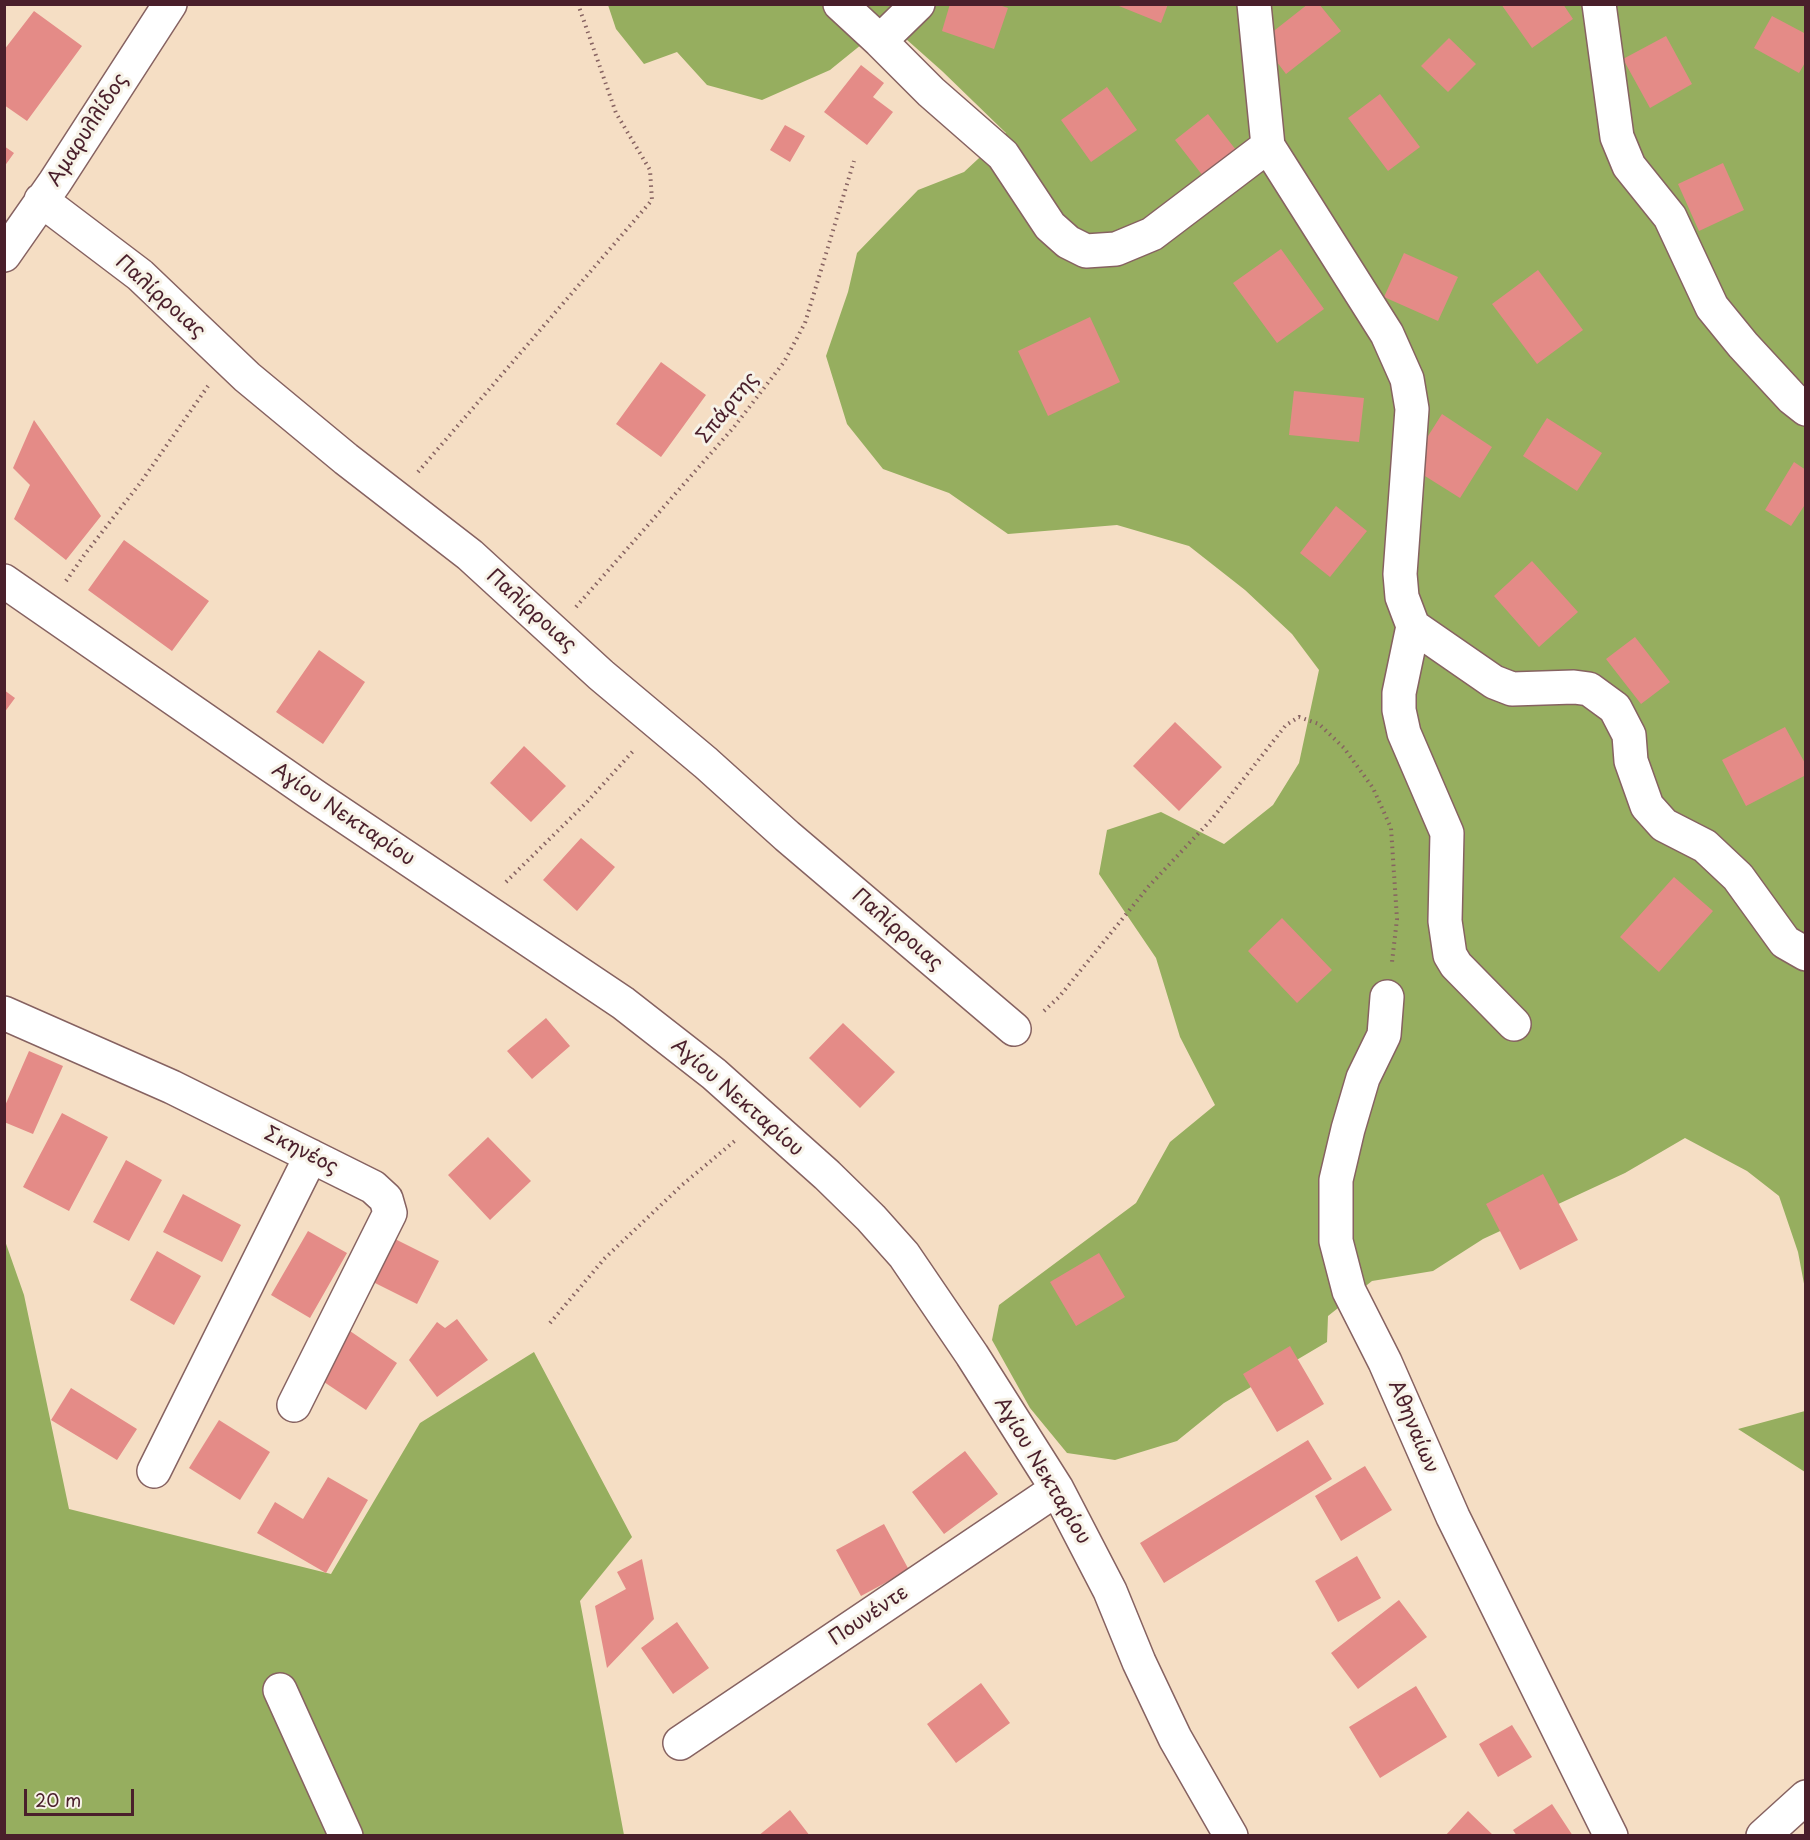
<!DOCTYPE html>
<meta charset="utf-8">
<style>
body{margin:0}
#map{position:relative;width:1810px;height:1840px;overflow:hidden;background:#f5dec4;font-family:"Playpen Sans",sans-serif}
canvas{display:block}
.frame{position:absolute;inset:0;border:6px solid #4a1f2b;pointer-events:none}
.scale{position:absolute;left:24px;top:1789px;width:110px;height:27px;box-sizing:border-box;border:3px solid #4a1f2b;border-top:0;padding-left:8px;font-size:18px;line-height:21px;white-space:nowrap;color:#4a1f2b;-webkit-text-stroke:4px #f7f3e8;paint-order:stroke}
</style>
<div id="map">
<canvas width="1810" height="1840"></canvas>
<div class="frame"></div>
<div class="scale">20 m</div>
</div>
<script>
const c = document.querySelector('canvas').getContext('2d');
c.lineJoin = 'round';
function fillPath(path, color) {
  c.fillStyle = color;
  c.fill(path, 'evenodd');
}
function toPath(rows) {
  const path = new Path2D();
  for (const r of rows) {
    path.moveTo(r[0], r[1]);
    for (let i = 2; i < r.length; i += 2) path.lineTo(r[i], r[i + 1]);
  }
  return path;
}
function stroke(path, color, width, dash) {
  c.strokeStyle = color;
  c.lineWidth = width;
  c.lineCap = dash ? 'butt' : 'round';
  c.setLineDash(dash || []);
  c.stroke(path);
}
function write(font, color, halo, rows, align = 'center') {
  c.font = font + ' "Playpen Sans",sans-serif';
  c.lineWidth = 6;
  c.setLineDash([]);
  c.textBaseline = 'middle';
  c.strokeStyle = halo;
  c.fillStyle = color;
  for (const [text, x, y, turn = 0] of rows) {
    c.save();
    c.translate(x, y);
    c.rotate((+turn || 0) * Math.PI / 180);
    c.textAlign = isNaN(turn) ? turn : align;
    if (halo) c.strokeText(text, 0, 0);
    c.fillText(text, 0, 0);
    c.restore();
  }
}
fillPath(toPath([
 [608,5,1805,5,1805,1289,1798,1252,1779,1196,1747,1171,1685,1138,1625,1173,1483,1239,1433,1271,1372,1281,1328,1316,1327,1342,1224,1403,1177,1441,1115,1460,1067,1453,1030,1408,992,1340,999,1305,1136,1203,1170,1142,1215,1105,1180,1037,1156,958,1099,874,1107,830,1161,812,1224,844,1273,805,1299,763,1319,670,1292,634,1245,590,1189,546,1117,525,1008,534,949,493,883,469,847,424,826,356,848,292,857,253,918,190,964,172,1006,133,942,71,888,23,830,70,762,100,707,85,677,52,644,64,616,29],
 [4,1238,24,1295,69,1509,331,1574,420,1423,534,1352,632,1537,580,1601,624,1835,5,1835],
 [1805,1411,1805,1472,1738,1429]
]), '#96ae5f');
fillPath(toPath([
 [950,4,996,4,1008,8,994,49,942,31],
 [1114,4,1168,4,1161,23],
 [1308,4,1319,4,1341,31,1286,74,1261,41],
 [1501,4,1563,4,1573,19,1532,48],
 [34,11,82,46,27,121,4,105,4,50],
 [1772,16,1806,34,1806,61,1799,73,1754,48],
 [1666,36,1692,84,1650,108,1623,59],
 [1449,38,1476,64,1448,92,1421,66],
 [861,65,884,83,873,97,893,112,867,145,824,112],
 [1107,87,1137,130,1091,162,1061,120],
 [1380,94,1420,147,1388,171,1348,118],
 [1208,114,1236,150,1203,176,1175,140],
 [785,125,805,136,790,162,770,150],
 [4,146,14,153,4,167],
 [1723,163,1744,210,1699,231,1678,184],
 [1281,249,1324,309,1277,343,1233,283],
 [1404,253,1458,277,1438,321,1384,297],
 [1538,270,1583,330,1537,364,1492,304],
 [1090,317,1120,382,1048,416,1018,351],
 [661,362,706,395,661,457,616,424],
 [1294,391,1364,398,1359,442,1289,435],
 [1442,414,1492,447,1460,498,1409,466],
 [1547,418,1602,453,1577,491,1523,456],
 [34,420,101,516,66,560,14,519,30,485,13,468],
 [1794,462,1806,470,1806,503,1791,526,1765,510],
 [1336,506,1367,531,1330,577,1300,553],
 [124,540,209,601,172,651,88,590],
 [1532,561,1578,612,1539,647,1494,596],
 [1635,637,1670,682,1641,704,1606,659],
 [319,650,365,682,323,744,276,712],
 [4,690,15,698,4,713],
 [1175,722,1222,767,1179,811,1133,766],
 [1785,727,1806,765,1806,775,1746,806,1722,760],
 [524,746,566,786,531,822,490,783],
 [581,838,615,867,577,911,543,880],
 [1674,877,1713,911,1659,972,1620,937],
 [1282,918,1332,970,1297,1003,1248,951],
 [546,1018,570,1046,532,1079,507,1051],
 [843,1023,895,1072,860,1108,809,1058],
 [29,1051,63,1066,33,1134,4,1122,4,1108],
 [62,1113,108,1137,69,1211,23,1187],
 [488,1137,531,1181,490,1220,448,1175],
 [126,1160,162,1180,129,1241,93,1222],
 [1543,1174,1578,1240,1520,1270,1486,1204],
 [183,1194,241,1225,222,1262,163,1232],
 [308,1231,347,1253,310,1318,271,1295],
 [393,1238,439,1261,417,1304,371,1281],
 [157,1251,201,1276,174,1325,130,1300],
 [1099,1253,1125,1297,1076,1326,1050,1282],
 [457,1319,488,1360,437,1397,409,1360,437,1322,445,1328],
 [350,1331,397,1363,366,1410,318,1378],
 [1290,1346,1324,1404,1277,1432,1243,1374],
 [71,1388,137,1429,117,1460,51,1420],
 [219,1420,270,1452,240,1500,189,1468],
 [1308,1440,1332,1479,1164,1583,1140,1543],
 [965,1451,998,1494,944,1534,912,1492],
 [1365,1466,1392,1510,1341,1541,1315,1496],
 [328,1477,368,1500,326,1573,257,1533,275,1502,303,1519],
 [884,1524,909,1570,861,1596,836,1550],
 [1357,1556,1381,1598,1338,1622,1315,1581],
 [642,1559,654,1619,607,1668,595,1606,626,1589,617,1572],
 [1399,1600,1427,1637,1358,1689,1331,1653],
 [677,1622,709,1668,673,1694,641,1648],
 [981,1683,1010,1723,956,1763,927,1724],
 [1416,1686,1447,1737,1380,1778,1349,1727],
 [1512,1725,1532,1757,1498,1777,1479,1744],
 [1552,1804,1573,1836,1517,1836,1513,1830],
 [790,1810,810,1836,758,1836],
 [1468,1811,1494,1836,1445,1836]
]), '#e48b87');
const street = toPath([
 [840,4,880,41,931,92,1003,155,1050,226,1068,242,1086,251,1116,249,1152,234,1268,146,1387,334,1407,379,1412,409,1400,574,1402,597,1413,626,1399,693,1399,710,1404,733,1447,833,1445,921,1450,955,1456,965,1514,1024],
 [1254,4,1268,146],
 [1599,4,1617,137,1629,166,1670,217,1712,307,1743,345,1792,398,1806,409],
 [880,41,918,4],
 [41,200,140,275,247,377,346,459,470,555,601,675,706,763,787,836,1014,1029],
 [4,255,55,182,170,4],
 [4,581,316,797,623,1003,714,1074,827,1175,871,1218,904,1255,972,1355,1057,1489,1110,1591,1139,1662,1175,1738,1231,1836],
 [1413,626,1494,682,1512,689,1574,687,1589,689,1615,708,1629,735,1631,761,1647,806,1664,825,1705,846,1738,877,1785,942,1806,954],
 [1387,997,1384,1035,1363,1078,1348,1129,1336,1180,1336,1241,1349,1291,1385,1362,1453,1517,1611,1836],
 [4,1013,172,1087,373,1187,386,1199,390,1213,294,1405],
 [154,1471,311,1156],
 [280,1690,346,1836],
 [680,1743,1057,1489],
 [1763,1836,1806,1797]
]);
stroke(street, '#866261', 36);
stroke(toPath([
 [418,472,652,200,650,170,616,113,578,4],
 [66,581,85,554,141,482,208,386],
 [576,607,734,427,784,362,805,323,854,161],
 [506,882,587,802,635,749],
 [1044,1011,1059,997,1149,886,1212,819,1286,725,1299,717,1319,724,1344,748,1373,788,1391,828,1397,919,1392,962],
 [550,1323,605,1258,682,1185,737,1139]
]), '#866261', 4, [1.5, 4.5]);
stroke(street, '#fff', 33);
write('20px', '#4a1f2b', '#f7f3e8', [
 ["Αμαρυλλίδος",88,130,-57],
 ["Παλίρροιας",160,297,42],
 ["Σπάρτης",728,408,-51],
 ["Παλίρροιας",531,611,42],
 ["Αγίου Νεκταρίου",343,815,34],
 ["Παλίρροιας",897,930,41],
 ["Αγίου Νεκταρίου",737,1098,41],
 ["Σκηνέος",301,1151,27],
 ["Αθηναίων",1413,1427,67],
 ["Αγίου Νεκταρίου",1042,1471,59],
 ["Πουνέντε",869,1616,-34]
]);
</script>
